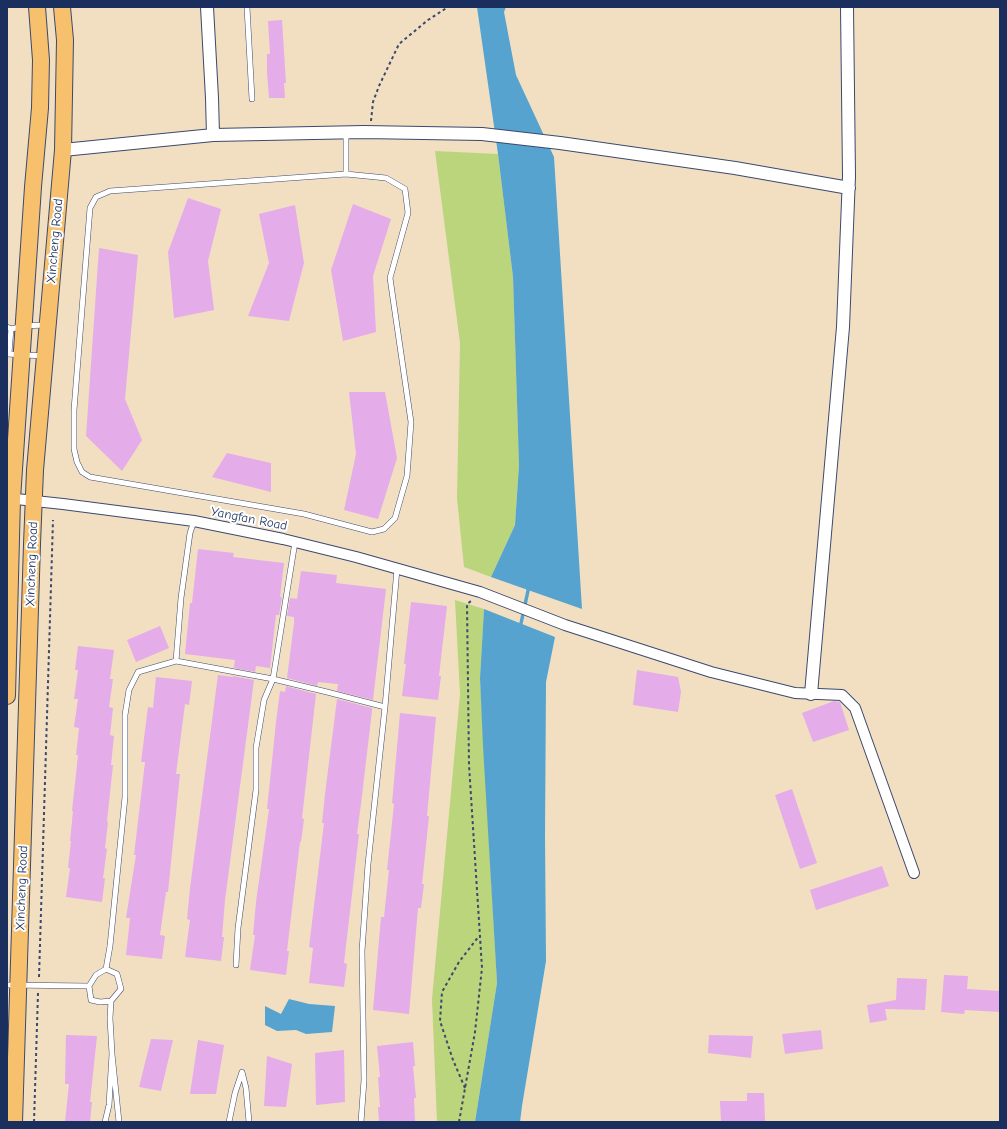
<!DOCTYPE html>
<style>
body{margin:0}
#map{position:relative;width:1007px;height:1129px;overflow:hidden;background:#f2dfc2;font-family:"Comic Neue",sans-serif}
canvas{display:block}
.frame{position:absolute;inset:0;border:8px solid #1b2f5e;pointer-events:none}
</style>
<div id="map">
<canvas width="1007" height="1129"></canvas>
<div class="frame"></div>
</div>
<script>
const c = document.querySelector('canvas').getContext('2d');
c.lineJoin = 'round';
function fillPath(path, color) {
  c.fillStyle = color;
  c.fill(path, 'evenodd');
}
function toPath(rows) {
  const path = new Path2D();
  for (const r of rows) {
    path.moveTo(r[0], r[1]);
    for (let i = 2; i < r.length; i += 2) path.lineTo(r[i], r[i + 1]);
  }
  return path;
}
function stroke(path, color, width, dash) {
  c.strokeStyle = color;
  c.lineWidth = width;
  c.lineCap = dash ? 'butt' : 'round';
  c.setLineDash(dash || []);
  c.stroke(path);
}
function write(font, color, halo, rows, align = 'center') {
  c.font = font + ' "Comic Neue",sans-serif';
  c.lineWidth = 4;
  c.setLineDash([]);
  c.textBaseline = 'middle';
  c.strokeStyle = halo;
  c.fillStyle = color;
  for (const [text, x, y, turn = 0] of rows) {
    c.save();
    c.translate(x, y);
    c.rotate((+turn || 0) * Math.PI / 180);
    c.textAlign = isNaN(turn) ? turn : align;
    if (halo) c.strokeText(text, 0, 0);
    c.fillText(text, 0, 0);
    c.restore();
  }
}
fillPath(toPath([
 [435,151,498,154,513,277,519,465,515,525,491,577,464,567,457,498,460,343],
 [455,600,484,609,480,678,497,983,475,1122,437,1122,432,999,460,694]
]), '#bad57b');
fillPath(toPath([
 [477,7,506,7,504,12,516,75,554,157,582,609,491,577,515,525,519,465,513,277,498,154],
 [484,609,555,637,546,682,545,836,546,961,522,1106,520,1122,475,1122,497,983,483,746,480,678],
 [289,999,309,1004,335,1006,332,1032,306,1034,296,1030,277,1031,265,1025,265,1006,281,1014]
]), '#55a3ce');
stroke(toPath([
 [520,628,529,586]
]), '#55a3ce', 3.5);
fillPath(toPath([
 [282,20,286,83,284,83,285,98,269,98,267,73,267,54,270,54,268,21],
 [188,198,221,209,208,261,214,310,174,318,168,252],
 [353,204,391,219,373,276,376,332,343,341,331,270],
 [295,205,304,263,289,321,248,316,269,263,259,214],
 [99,248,138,255,125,399,142,440,122,471,86,436],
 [349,392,385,392,397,458,378,519,344,510,356,454],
 [227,453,271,463,271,492,212,477],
 [198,549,234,553,233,557,284,563,280,597,282,597,279,615,276,615,270,668,256,666,255,672,234,668,235,660,185,654,190,603,192,603],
 [301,571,337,575,336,583,386,589,373,700,337,691,338,684,318,682,317,686,287,678,294,623,294,617,287,616,290,598,297,599],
 [411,602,447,606,439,676,441,676,438,700,402,696,406,664,404,664],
 [160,626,169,648,136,662,127,640],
 [78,646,114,650,110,679,113,679,109,707,113,708,110,735,114,736,111,765,113,765,107,821,108,822,105,848,107,849,103,878,105,878,102,902,66,897,70,868,68,868,71,841,70,841,73,811,72,811,78,755,76,755,79,728,74,727,78,699,74,699,78,670,75,670],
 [637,670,678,677,681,692,678,712,633,705],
 [218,675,233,677,233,676,254,680,225,900,222,937,224,937,221,961,185,957,190,920,187,919,190,888],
 [156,677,192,681,189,705,185,704,176,774,180,774,168,892,166,892,160,935,165,936,162,959,126,955,130,918,126,918,136,855,134,855,145,762,141,762,148,707,153,708],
 [286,686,316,694,302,818,304,819,301,842,300,842,287,951,289,951,286,975,250,970,255,935,253,935,256,902,269,809,267,809,276,722,280,691,285,692],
 [337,699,372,708,372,711,361,804,357,834,359,834,344,963,347,964,344,987,309,983,313,948,309,947,324,823,322,823,325,794],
 [834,701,840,702,849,730,813,742,802,713],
 [400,713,436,717,427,816,429,816,422,884,424,884,421,908,418,908,409,1014,373,1010,381,917,384,917,389,870,387,870,394,804,392,803],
 [792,789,817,863,800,869,775,795],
 [882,866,889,886,816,910,810,890],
 [944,975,968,976,967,989,1000,991,1000,1012,965,1010,964,1014,941,1012],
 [897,978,927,979,925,1010,885,1009,887,1020,870,1023,867,1005,896,1000],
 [821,1030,823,1049,785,1054,782,1034],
 [66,1035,97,1036,90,1102,92,1102,90,1122,65,1122,69,1084,65,1084],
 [709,1035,753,1036,751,1058,708,1053],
 [151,1039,173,1040,161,1091,139,1087],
 [198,1040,224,1045,216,1094,190,1094],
 [413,1042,415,1066,413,1066,416,1098,414,1098,415,1122,379,1122,378,1107,380,1107,378,1077,380,1077,377,1046],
 [344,1050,345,1102,316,1105,315,1053],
 [267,1056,292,1064,286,1107,264,1106],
 [747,1093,764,1093,765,1122,721,1122,720,1101,747,1101]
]), '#e4ace9');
const service = toPath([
 [247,7,252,99],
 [346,133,346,174,386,178,405,189,408,213,390,278,411,422,407,476,395,518,384,529,372,532,304,514,90,477,82,472,77,462,74,449,74,410,90,208,96,197,110,191,346,174],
 [7,327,11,329,24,326,45,325],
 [9,353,11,329],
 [7,354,44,356],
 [176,661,181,598,190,533,194,521],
 [385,707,397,569],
 [236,965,238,928,256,790,256,748,264,700,273,679,295,542],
 [106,969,110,946,125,797,125,715,129,690,138,672,176,661,273,679,327,692,385,707,368,864,362,951,364,1080,361,1122],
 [7,985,89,986],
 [111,1001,100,1002,91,1000,89,986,96,975,106,969,117,974,121,989,111,1001,110,1018,112,1054],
 [105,1122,109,1105,112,1054,119,1122],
 [229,1122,235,1093,242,1072,246,1088,249,1122]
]);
const minor = toPath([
 [7,498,63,504,194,521,283,539,356,557,480,592,565,625,711,672,795,693,842,695,855,708,914,873]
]);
const tertiary = toPath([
 [207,7,212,98,213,135],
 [63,150,213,135,364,132,482,134,560,143,735,168,849,188],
 [811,694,843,327,849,176,847,7]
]);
const primary = toPath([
 [7,696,12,499,33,187,40,108,41,60,37,7],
 [14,1122,32,544,35,470,63,150,65,40,62,7]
]);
stroke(service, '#3b496d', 6);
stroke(minor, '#3b496d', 12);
stroke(tertiary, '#3b496d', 14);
stroke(primary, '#3b496d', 18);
stroke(toPath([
 [371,121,373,102,379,86,399,44,428,20,448,7],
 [39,977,53,520],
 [465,1088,453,1060,440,1021,442,992,459,962,479,936],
 [34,1122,38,993],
 [459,1122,475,1032,482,968,469,765,467,604,471,601]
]), '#3b496d', 2, [3, 3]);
stroke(service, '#fff', 5);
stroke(minor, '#fff', 10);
stroke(tertiary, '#fff', 12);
stroke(primary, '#f7c06c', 16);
write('13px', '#1b2f5e', '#fff', [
 ["Xincheng Road",55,241,-85],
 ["Yangfan Road",249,519,11],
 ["Xincheng Road",32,564,-88],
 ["Xincheng Road",22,888,-88]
]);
</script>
